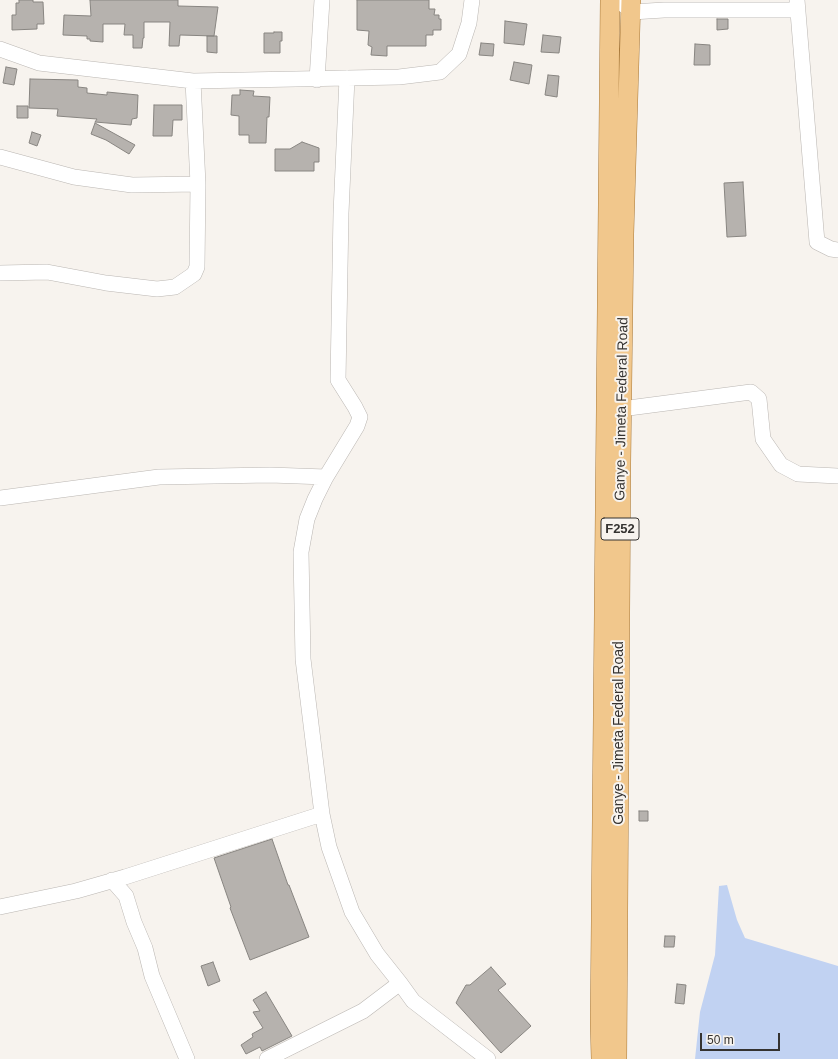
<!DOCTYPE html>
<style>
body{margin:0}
#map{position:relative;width:838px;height:1059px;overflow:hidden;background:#f7f3ee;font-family:Arial,sans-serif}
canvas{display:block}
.scale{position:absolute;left:700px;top:1033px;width:80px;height:18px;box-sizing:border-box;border:2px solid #353331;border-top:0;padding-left:5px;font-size:12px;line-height:14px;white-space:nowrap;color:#353331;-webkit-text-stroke:3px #f7f3ee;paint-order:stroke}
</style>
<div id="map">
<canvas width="838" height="1059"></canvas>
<div class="scale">50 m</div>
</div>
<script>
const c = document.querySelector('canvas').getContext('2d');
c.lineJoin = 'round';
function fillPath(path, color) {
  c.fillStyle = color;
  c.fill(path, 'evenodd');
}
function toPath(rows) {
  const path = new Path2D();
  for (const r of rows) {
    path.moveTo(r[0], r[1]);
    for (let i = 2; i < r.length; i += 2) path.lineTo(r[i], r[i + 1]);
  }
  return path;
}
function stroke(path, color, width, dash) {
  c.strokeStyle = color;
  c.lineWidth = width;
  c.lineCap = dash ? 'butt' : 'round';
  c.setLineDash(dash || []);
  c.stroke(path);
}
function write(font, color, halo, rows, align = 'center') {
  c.font = font + ' Arial,sans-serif';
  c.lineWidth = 4;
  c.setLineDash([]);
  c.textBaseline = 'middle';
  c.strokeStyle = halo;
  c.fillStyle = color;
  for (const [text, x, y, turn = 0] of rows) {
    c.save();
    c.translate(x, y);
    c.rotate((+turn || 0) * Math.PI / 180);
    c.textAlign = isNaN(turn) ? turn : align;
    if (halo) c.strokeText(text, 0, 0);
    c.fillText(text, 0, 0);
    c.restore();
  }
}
fillPath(toPath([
 [727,885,737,920,745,938,838,966,838,1059,695,1059,700,1012,715,955,719,886]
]), '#c1d2f2');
const building = toPath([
 [19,0,33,0,33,2,43,2,44,24,37,24,37,29,12,30,12,15,16,15,16,3,19,3,19,0],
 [90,0,178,0,178,6,218,7,214,36,180,35,179,46,169,46,170,22,144,22,144,38,143,38,142,48,133,48,133,35,124,35,125,24,103,24,103,42,90,41,90,39,87,39,87,36,63,35,64,15,91,16,90,0],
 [357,0,429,0,429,9,435,9,434,15,439,15,439,19,441,19,441,30,433,30,433,35,426,35,426,46,387,46,387,56,371,55,372,47,368,45,369,31,357,30,357,0],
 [717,19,728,19,728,29,717,30,717,19],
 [505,21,527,24,524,45,504,43,505,21],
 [274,32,282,32,282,41,280,41,280,53,264,53,264,33,274,33,274,32],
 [543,35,561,37,559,53,541,52,543,35],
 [207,36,217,36,217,53,207,52,207,36],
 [481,43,494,44,493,56,479,55,481,43],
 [695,44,710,45,710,65,694,65,695,44],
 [514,62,532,65,529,84,510,80,514,62],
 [6,67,17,69,14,85,3,83,6,67],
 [548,75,559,76,557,97,545,95,548,75],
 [30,79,78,80,78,87,87,88,87,93,107,95,107,92,138,95,137,118,132,119,131,125,95,122,97,119,57,116,58,109,29,108,30,79],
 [240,90,254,91,253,96,270,97,269,117,267,117,266,143,249,143,249,135,239,135,239,116,231,115,232,95,240,95,240,90],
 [154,105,182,105,182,120,173,120,172,136,153,136,154,105],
 [17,106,28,106,28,118,17,118,17,106],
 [95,123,135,145,129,154,106,140,91,134,95,123],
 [32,132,41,135,37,146,29,143,32,132],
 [302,142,319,148,319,162,314,162,314,171,275,171,275,149,290,149,302,142],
 [743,182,746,236,727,237,724,183,743,182],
 [639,811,648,811,648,821,639,821,639,811],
 [272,839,288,885,289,885,309,937,250,960,230,908,231,907,214,858,272,839],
 [665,936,675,936,674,947,664,947,665,936],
 [213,962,220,981,208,986,201,966,213,962],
 [491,967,506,984,498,990,531,1026,501,1053,456,1003,459,997,466,985,470,985,491,967],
 [677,984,686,985,684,1004,675,1003,677,984],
 [266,992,292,1036,262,1051,260,1047,246,1054,241,1045,253,1037,252,1034,263,1028,253,1012,260,1011,253,1000,266,992]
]);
fillPath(building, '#b6b2ae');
stroke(building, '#888581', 1);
const minor = toPath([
 [618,0,632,12,664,10,797,10],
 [797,0,817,242,831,249,838,250],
 [0,49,39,63,193,81,399,77,440,72,459,54,469,23,472,0],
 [347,78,341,213,338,380,355,407,360,417,357,426,326,477,315,499,307,519,301,552,303,659,322,814,329,847,352,912,377,954,400,983],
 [317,80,322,0],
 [0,157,74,177,132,185,198,184],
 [0,273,47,272,106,283,157,289,175,287,194,274,197,267,198,184,193,81],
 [621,409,751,392,759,399,763,439,781,465,798,474,838,476],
 [0,498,159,477,270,475,326,477],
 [112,880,126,896,134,922,145,948,152,976,187,1059],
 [0,907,76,891,125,877,322,814],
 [267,1059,363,1011,400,983,413,1001,488,1059]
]);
const major = toPath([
 [601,1059,600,1023,610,0],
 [617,1059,621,463,624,234,631,0]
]);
stroke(minor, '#bab6b2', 16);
stroke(major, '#a97a3b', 20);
stroke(minor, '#fff', 15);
stroke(major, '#f1c78c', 19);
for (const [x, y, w] of [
 [620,529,38]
]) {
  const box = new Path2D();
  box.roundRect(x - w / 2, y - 11, w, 22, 3);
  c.fillStyle = '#f7f3ee';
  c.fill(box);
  stroke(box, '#353331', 1);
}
write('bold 13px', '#353331', null, [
 ["F252",620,529]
]);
write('14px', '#353331', '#f7f3ee', [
 ["Ganye - Jimeta Federal Road",622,409,-89],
 ["Ganye - Jimeta Federal Road",619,733,-90]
]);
</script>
